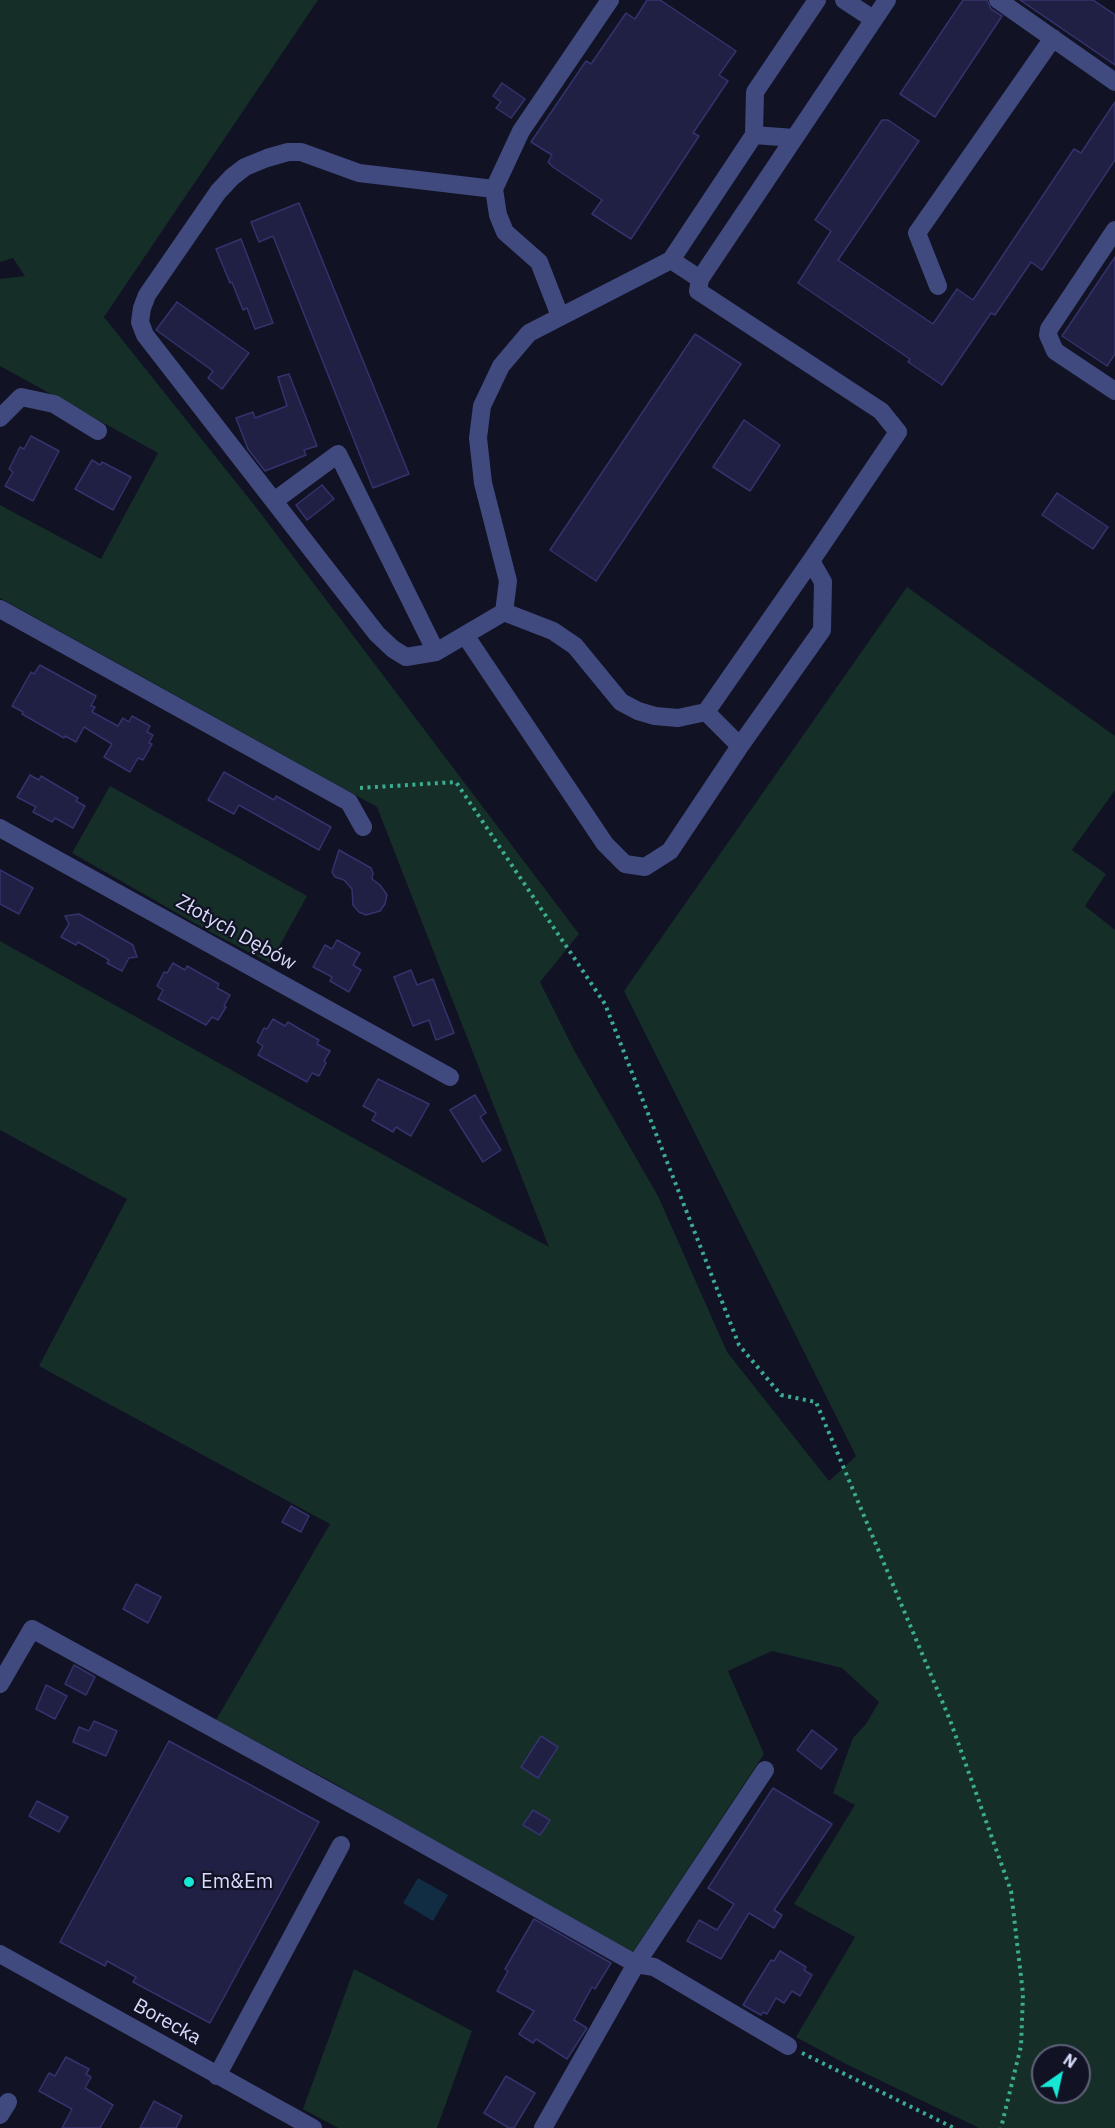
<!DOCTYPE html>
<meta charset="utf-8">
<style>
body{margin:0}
#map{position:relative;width:1115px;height:2128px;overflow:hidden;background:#111224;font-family:"IBM Plex Sans",sans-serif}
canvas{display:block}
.north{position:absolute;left:1031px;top:2044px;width:60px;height:60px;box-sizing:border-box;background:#111224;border:2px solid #61627a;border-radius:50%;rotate:34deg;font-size:16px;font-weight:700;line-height:24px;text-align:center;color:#d8dbfb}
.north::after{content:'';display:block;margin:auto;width:21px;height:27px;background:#17e8d5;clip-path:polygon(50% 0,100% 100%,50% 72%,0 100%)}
</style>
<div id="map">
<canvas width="1115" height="2128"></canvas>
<div class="north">N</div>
</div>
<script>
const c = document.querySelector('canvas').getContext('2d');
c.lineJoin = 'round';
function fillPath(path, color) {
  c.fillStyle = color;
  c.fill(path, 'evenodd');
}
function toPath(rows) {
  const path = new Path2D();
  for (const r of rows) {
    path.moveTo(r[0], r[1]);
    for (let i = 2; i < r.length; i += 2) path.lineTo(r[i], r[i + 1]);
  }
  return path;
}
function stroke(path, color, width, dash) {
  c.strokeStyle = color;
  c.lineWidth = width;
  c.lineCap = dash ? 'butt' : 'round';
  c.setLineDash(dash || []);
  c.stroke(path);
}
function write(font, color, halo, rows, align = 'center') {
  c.font = font + ' "IBM Plex Sans",sans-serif';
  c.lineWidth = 4.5;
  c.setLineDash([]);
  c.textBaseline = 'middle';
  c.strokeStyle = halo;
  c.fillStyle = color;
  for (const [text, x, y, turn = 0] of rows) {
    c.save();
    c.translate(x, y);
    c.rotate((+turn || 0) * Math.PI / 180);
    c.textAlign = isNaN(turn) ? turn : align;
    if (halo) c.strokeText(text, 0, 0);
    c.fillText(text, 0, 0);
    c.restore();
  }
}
fillPath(toPath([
 [0,0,318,0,104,317,255,506,579,934,540,982,574,1050,658,1196,727,1352,829,1481,856,1456,624,991,907,587,1115,736,1115,790,1072,850,1106,874,1085,906,1115,930,1115,2128,979,2128,846,2064,796,2037,855,1937,794,1904,855,1805,833,1793,853,1738,866,1724,879,1702,842,1668,772,1651,728,1671,764,1754,632,1953,332,1782,216,1720,330,1524,39,1366,127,1199,0,1130,0,941,549,1247,377,807,0,598,0,505,101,559,158,453,0,366,0,279,25,276,13,258,0,262],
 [1043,2056,1079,2056,1079,2092,1043,2092],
 [110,786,307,896,270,963,212,933,72,853],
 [354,1969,472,2031,437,2128,338,2128,303,2109]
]), '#152e28');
fillPath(toPath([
 [418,1878,448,1895,433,1921,403,1903]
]), '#112d43');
const building = toPath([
 [647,0,660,0,736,51,719,75,728,81,693,133,699,136,631,239,592,214,602,200,553,167,548,162,552,155,531,142,586,61,591,64,626,13,635,19,647,0],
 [963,0,987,0,991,9,1002,16,935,117,900,94,963,0],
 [1020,0,1093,0,1115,15,1115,65,1020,0],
 [502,83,525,99,511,118,496,108,501,102,493,96,502,83],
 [1115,102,1115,160,1042,270,1031,262,995,315,991,313,942,385,908,362,910,359,798,283,831,231,815,220,882,120,888,120,919,141,838,260,933,324,957,289,973,300,1074,149,1081,153,1115,102],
 [299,203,409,474,373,488,273,236,259,242,251,222,299,203],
 [241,239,273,323,255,329,247,308,243,310,232,282,230,283,216,249,241,239],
 [1115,257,1115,354,1107,366,1062,336,1115,257],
 [177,302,249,353,222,389,208,378,213,371,156,330,177,302],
 [695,334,741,364,596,581,550,550,695,334],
 [289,374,317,446,304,450,306,455,265,471,248,449,236,418,253,412,255,418,287,406,278,377,289,374],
 [744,420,780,445,750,491,713,467,744,420],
 [31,436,59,451,33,501,5,486,13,472,9,469,20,447,24,449,31,436],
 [92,460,100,465,102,462,131,477,113,510,75,489,92,460],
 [322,485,334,499,307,520,296,505,322,485],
 [1057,493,1108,527,1093,549,1042,515,1057,493],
 [40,665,96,696,91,706,95,707,92,712,118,726,123,718,129,722,132,716,150,726,147,732,153,735,149,743,152,744,143,760,138,758,130,772,104,757,112,744,84,727,76,742,65,736,64,738,22,714,23,712,12,706,31,672,34,674,40,665],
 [224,772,274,800,276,796,331,827,319,850,239,805,234,814,208,800,224,772],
 [30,775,39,780,41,776,78,798,76,801,85,806,73,828,55,818,52,822,33,812,36,807,17,797,30,775],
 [339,850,371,868,373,873,372,879,380,885,387,895,385,904,380,911,366,915,359,912,353,905,352,889,344,880,335,877,332,872,339,850],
 [0,870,33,888,19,914,0,904,0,870],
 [79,914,133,945,137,957,129,958,122,971,107,963,109,960,78,942,76,945,61,937,69,924,65,916,79,914],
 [337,940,360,953,353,965,361,970,349,992,330,981,332,977,313,967,325,945,332,949,337,940],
 [173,963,185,970,187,966,219,984,217,988,230,995,224,1006,226,1007,218,1020,212,1017,206,1025,158,999,163,990,157,986,164,972,167,973,173,963],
 [411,970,417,985,433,979,454,1033,436,1040,429,1020,413,1026,394,977,411,970],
 [273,1019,285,1026,288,1022,303,1031,319,1040,317,1044,330,1051,324,1061,326,1063,319,1076,312,1073,307,1082,258,1055,263,1046,257,1042,264,1028,267,1029,273,1019],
 [378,1079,429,1104,411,1136,396,1127,393,1132,372,1120,376,1113,363,1106,378,1079],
 [475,1095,486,1113,480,1117,501,1150,483,1162,450,1110,475,1095],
 [291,1506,309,1516,301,1532,282,1522,291,1506],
 [136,1584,161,1597,148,1623,123,1609,136,1584],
 [74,1665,95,1677,86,1695,65,1684,74,1665],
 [46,1685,67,1696,55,1719,36,1709,46,1685],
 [94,1721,117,1731,106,1756,73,1742,79,1727,89,1731,94,1721],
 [812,1730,837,1749,821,1769,797,1750,812,1730],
 [541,1736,558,1747,538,1778,521,1767,541,1736],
 [169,1741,319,1822,210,2023,133,1982,136,1977,107,1961,105,1966,60,1942,169,1741],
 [773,1788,832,1824,774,1910,782,1915,774,1928,749,1913,721,1959,687,1941,699,1920,717,1930,734,1904,708,1888,773,1788],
 [37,1801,68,1817,59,1832,29,1816,37,1801],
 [533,1810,550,1820,540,1835,523,1825,533,1810],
 [534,1919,611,1963,595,1989,592,1987,574,2020,587,2028,567,2059,536,2039,533,2043,519,2034,534,2011,497,1991,508,1971,505,1969,534,1919],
 [780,1951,806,1967,804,1970,812,1975,800,1996,792,1991,784,2003,776,1998,767,2014,763,2012,761,2015,743,2005,771,1960,774,1961,780,1951],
 [66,2057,89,2069,86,2074,91,2077,85,2088,113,2105,100,2128,62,2128,72,2109,39,2091,49,2073,55,2076,66,2057],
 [506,2076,535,2093,514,2128,509,2128,484,2113,506,2076],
 [154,2101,182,2116,176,2128,140,2128,154,2101]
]);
fillPath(building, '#201f44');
stroke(building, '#34336d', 1.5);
stroke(toPath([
 [360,788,456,782,605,1004,739,1345,781,1395,816,1402,950,1720,1011,1891,1023,1994,1021,2046,1001,2128],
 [802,2053,954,2128]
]), '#3bac90', 4, [3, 4.5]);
stroke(toPath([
 [844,0,873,19],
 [998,0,1115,82],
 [754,135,794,138],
 [494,189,521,131,610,0],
 [1115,230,1049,329,1048,335,1055,351,1115,391],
 [671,260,754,135,755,92,817,0],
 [938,286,917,233,1053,38],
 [0,418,21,397,54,404,98,431],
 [274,501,338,454,436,652,504,612],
 [0,609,349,802,363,827],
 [504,612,508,581,483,483,478,438,482,406,501,366,529,333,671,260,700,279,887,0],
 [504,612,553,631,575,646,621,702,638,711,655,716,678,718,706,712,811,561],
 [465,635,605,844,625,864,645,867,670,851,740,746,822,630,823,582,811,561,898,432,881,411,698,291,700,279],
 [436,652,406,657,393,649,377,634,145,335,140,322,142,308,147,295,218,192,232,177,245,167,267,158,288,152,301,152,359,173,494,189,498,215,505,232,539,262,560,316],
 [706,712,740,746],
 [0,828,450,1077],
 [0,1684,32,1629,384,1822,636,1964,654,1967,788,2046],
 [0,1954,313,2128],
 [217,2076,341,1845],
 [0,2115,8,2102],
 [543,2128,636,1964,765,1770]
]), '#414a7f', 18);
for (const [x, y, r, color] of [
 [189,1882,6,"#17e8d5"]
]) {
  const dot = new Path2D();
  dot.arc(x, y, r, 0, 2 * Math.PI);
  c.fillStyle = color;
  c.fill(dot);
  stroke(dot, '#111224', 2);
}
write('20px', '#d8dbfb', '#111224', [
 ["Złotych Dębów",236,933,29],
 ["Borecka",167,2022,29]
]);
write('20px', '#d8dbfb', '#111224', [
 ["Em&Em",201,1882]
], 'left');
</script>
